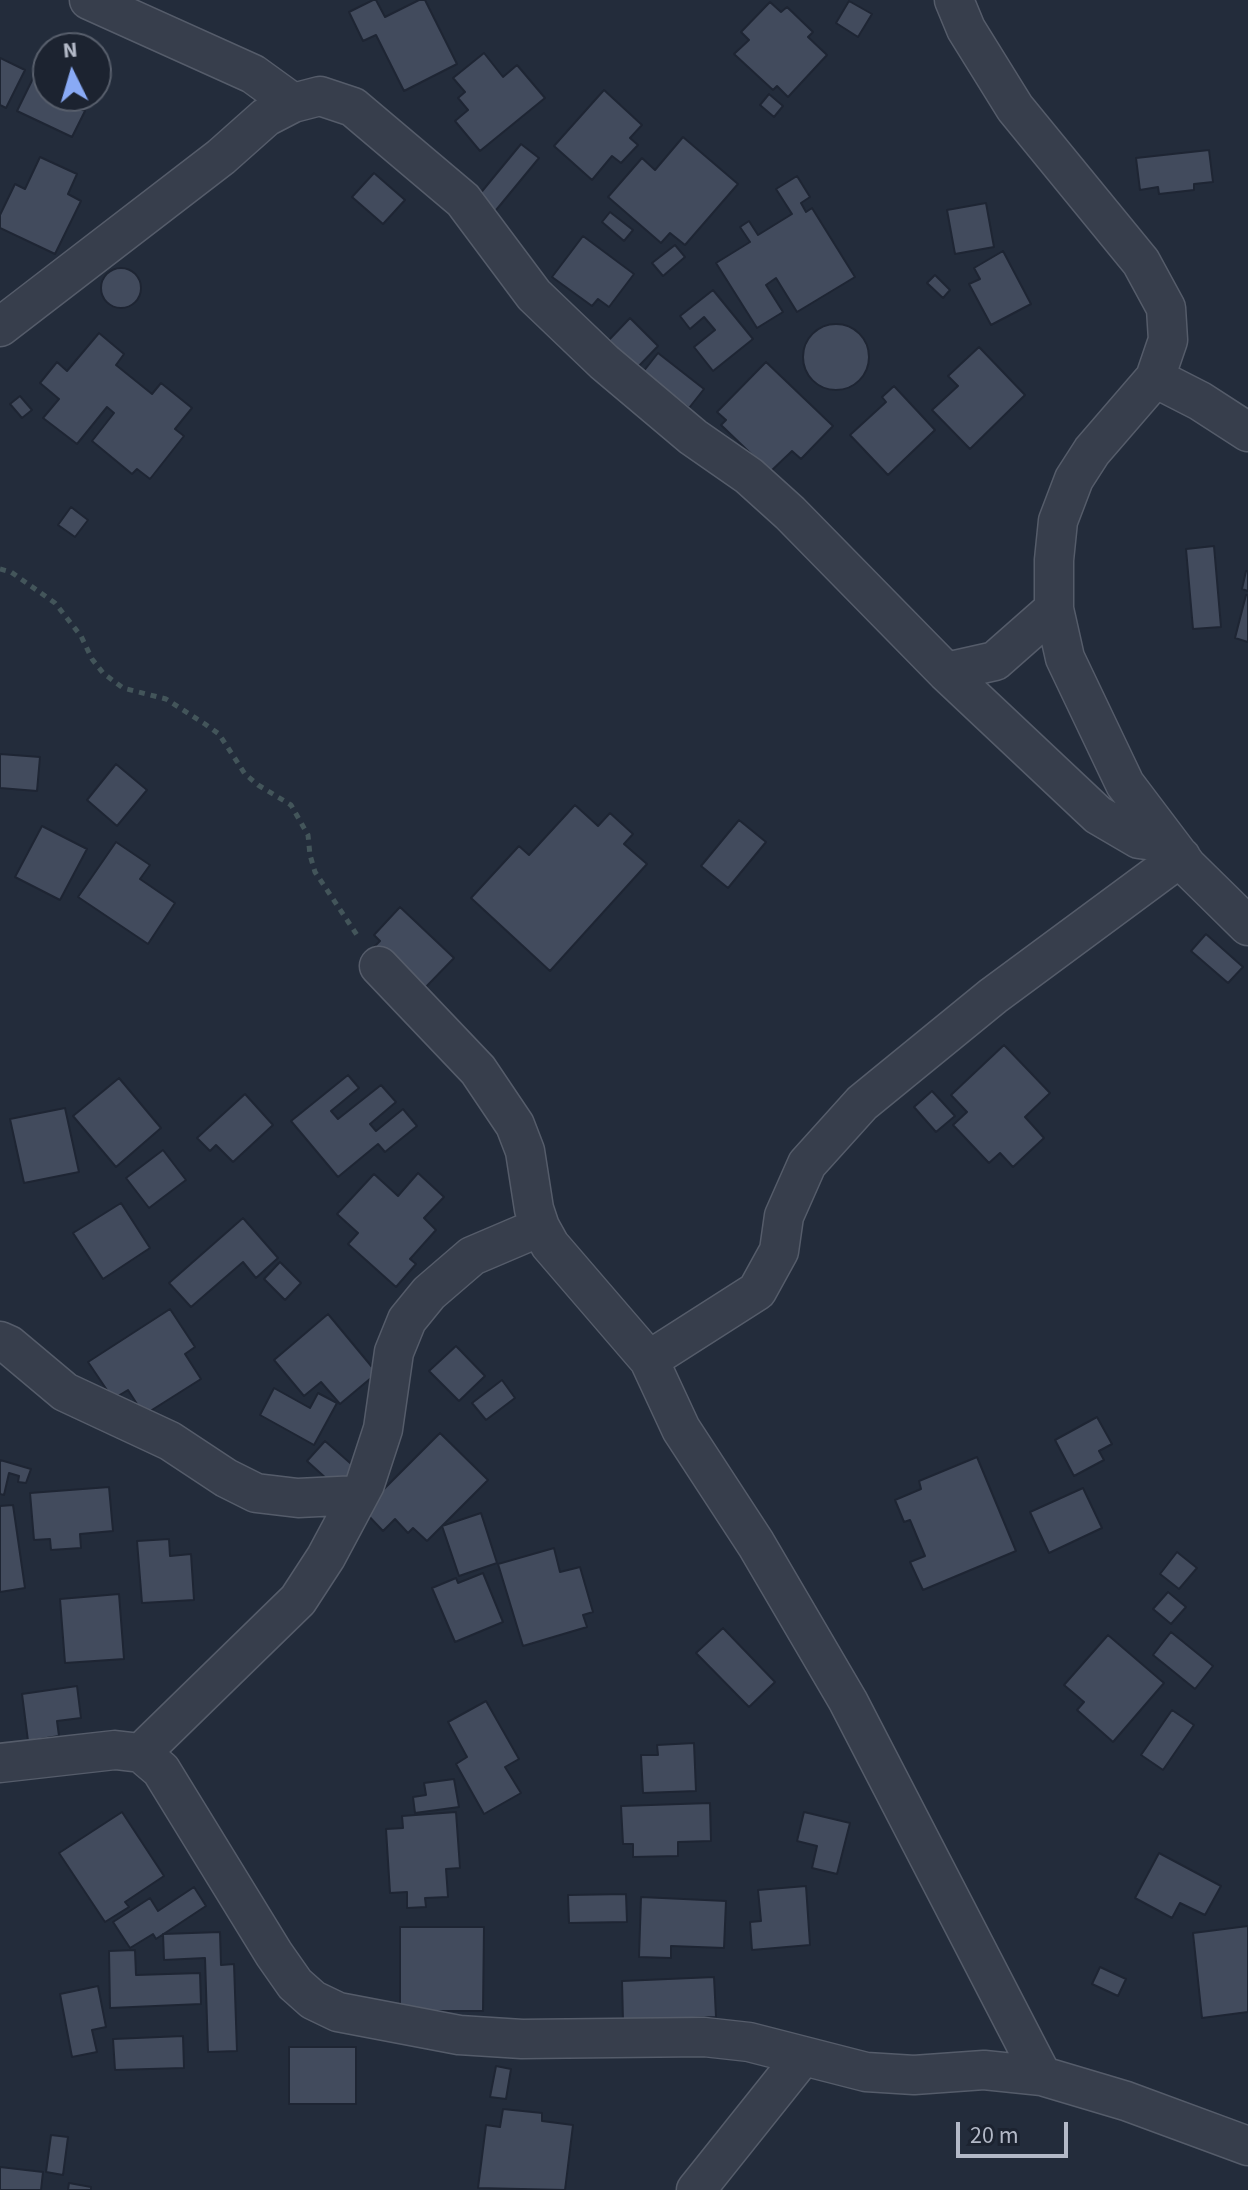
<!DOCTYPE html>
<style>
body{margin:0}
#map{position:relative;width:1248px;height:2190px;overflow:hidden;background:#232c3b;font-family:"Source Sans 3",sans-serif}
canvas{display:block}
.north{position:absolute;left:32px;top:32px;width:80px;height:80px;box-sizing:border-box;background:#1c2330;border:2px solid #585f6c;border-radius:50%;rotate:355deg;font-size:22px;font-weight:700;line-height:32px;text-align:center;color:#b3b9c7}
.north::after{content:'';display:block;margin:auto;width:28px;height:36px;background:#89aaf5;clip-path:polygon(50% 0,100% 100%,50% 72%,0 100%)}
.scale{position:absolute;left:956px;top:2122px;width:112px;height:36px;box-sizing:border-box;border:4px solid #b3b9c7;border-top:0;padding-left:10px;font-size:24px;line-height:28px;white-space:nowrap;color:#b3b9c7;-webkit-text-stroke:6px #1c2330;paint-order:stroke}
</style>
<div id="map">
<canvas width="1248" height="2190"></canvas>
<div class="north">N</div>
<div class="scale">20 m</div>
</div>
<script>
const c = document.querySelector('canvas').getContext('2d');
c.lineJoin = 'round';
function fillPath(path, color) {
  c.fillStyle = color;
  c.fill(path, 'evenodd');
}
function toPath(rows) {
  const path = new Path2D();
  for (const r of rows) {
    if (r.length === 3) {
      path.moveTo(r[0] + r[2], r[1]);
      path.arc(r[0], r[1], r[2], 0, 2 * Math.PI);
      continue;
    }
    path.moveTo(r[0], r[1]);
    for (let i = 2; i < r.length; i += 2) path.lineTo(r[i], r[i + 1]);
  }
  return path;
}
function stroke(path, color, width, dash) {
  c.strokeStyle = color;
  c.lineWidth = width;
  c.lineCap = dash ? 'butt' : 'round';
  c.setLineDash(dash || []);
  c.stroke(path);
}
const building = toPath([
 [373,0,376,0,385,17,419,0,425,0,457,64,404,91,376,35,363,41,349,12,373,0],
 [849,1,872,14,858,37,836,23,849,1],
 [770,2,781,12,787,7,813,32,808,37,827,55,788,97,777,86,773,90,734,54,749,40,741,32,770,2],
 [484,53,503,77,517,65,545,98,480,151,455,121,468,110,458,98,465,92,453,78,484,53],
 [44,56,48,58,48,96,59,96,58,99,85,111,72,137,17,111,44,56],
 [0,58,25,70,6,108,0,105,0,58],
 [604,90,642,125,630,138,638,145,621,163,612,156,592,180,554,146,604,90],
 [769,94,783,106,774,117,760,105,769,94],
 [683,137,738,184,685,245,670,233,661,243,608,197,642,158,655,170,683,137],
 [521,144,539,158,492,215,474,201,521,144],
 [1209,150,1213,182,1194,184,1194,190,1159,194,1158,187,1140,190,1136,158,1209,150],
 [40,157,77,174,68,194,81,201,55,254,0,228,0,215,15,184,25,189,40,157],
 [374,173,405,200,383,224,352,197,374,173],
 [797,176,810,197,801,203,806,212,812,208,855,277,797,312,776,278,766,285,783,312,757,328,716,263,750,242,740,227,749,221,758,235,792,214,776,189,797,176],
 [986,203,994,247,955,254,947,210,986,203],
 [610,212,633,230,624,241,602,222,610,212],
 [583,236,634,274,609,307,598,299,592,306,552,277,583,236],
 [675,245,685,257,663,276,652,263,675,245],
 [1003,251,1031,304,991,325,969,284,980,279,974,268,1003,251],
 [121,288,20],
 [935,275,950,290,943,298,927,283,935,275],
 [713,290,753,339,713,371,694,347,715,330,704,317,690,329,680,316,713,290],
 [630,318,658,346,636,369,608,341,630,318],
 [836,357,33],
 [99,333,124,354,116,365,152,394,161,383,192,408,175,429,184,436,150,479,137,469,132,474,92,441,114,413,107,407,77,444,43,418,59,399,40,383,57,362,67,371,99,333],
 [979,347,1025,395,970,449,932,410,958,386,948,376,979,347],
 [658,353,704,389,689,408,643,372,658,353],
 [766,362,833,426,801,459,792,451,770,472,721,425,726,420,717,412,766,362],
 [894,386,935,430,888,475,850,435,886,402,882,397,894,386],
 [20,396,32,410,22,418,10,404,20,396],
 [71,507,88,520,75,537,58,525,71,507],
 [1214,546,1221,627,1193,629,1186,549,1214,546],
 [1246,571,1248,571,1248,591,1242,589,1246,571],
 [1246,595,1248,595,1248,642,1235,638,1246,595],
 [0,754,40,757,37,791,0,788,0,754],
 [116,764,147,790,117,826,87,800,116,764],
 [575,805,598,826,610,813,633,834,624,844,647,864,550,971,471,898,519,846,529,855,575,805],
 [739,820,766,842,728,888,701,866,739,820],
 [42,826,87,849,60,900,15,877,42,826],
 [116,842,150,865,140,879,175,903,148,944,78,897,116,842],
 [400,907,454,958,421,992,374,947,380,941,374,935,400,907],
 [1206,934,1243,967,1228,983,1191,951,1206,934],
 [1004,1045,1050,1093,1025,1117,1044,1138,1013,1167,1000,1153,989,1163,953,1125,967,1112,951,1095,1004,1045],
 [348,1075,359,1088,331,1111,338,1119,381,1085,396,1102,370,1124,376,1131,403,1109,417,1126,385,1152,378,1144,338,1177,291,1121,348,1075],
 [119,1078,161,1128,116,1167,73,1116,119,1078],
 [932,1091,955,1116,936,1132,914,1107,932,1091],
 [245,1094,273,1125,233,1162,216,1145,210,1151,197,1138,245,1094],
 [65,1108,79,1172,24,1183,10,1119,65,1108],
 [163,1150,186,1180,149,1208,126,1178,163,1150],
 [418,1173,444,1197,424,1218,436,1230,410,1259,416,1264,396,1287,348,1244,358,1233,337,1214,374,1174,398,1196,418,1173],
 [121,1203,150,1248,103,1279,73,1233,121,1203],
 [243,1218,278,1258,256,1278,243,1262,191,1307,169,1283,243,1218],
 [280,1262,301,1283,285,1300,264,1279,280,1262],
 [170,1309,195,1347,185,1354,201,1379,144,1415,128,1390,113,1399,88,1362,170,1309],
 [328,1314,377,1373,340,1404,321,1382,304,1396,274,1360,328,1314],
 [456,1346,485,1376,459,1401,429,1371,456,1346],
 [502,1380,515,1398,486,1420,472,1403,502,1380],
 [274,1388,310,1408,318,1393,337,1403,314,1445,260,1415,274,1388],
 [1097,1417,1112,1444,1099,1451,1104,1460,1074,1476,1055,1440,1097,1417],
 [440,1433,488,1480,427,1541,413,1528,408,1533,395,1519,383,1531,363,1510,440,1433],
 [325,1441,357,1469,339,1490,307,1461,325,1441],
 [977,1457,1016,1551,923,1590,910,1562,925,1556,910,1520,904,1522,895,1500,921,1489,919,1481,977,1457],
 [0,1460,31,1469,26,1483,18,1482,19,1476,9,1473,4,1495,0,1494,0,1460],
 [109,1487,113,1531,80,1534,81,1548,51,1550,50,1539,34,1540,30,1493,109,1487],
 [1083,1488,1102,1528,1049,1553,1030,1512,1083,1488],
 [13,1505,25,1588,0,1592,0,1506,13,1505],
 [481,1513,497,1563,459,1576,442,1526,481,1513],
 [169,1539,170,1556,191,1554,194,1600,142,1603,137,1541,169,1539],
 [554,1548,560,1572,580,1567,593,1612,583,1615,587,1627,523,1646,498,1564,554,1548],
 [1177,1552,1197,1568,1179,1589,1160,1574,1177,1552],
 [483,1573,503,1622,455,1642,432,1588,456,1578,458,1583,483,1573],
 [1168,1592,1186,1607,1171,1624,1153,1609,1168,1592],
 [119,1594,124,1659,65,1663,60,1599,119,1594],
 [723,1628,775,1682,749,1707,696,1653,723,1628],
 [1171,1632,1213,1666,1195,1689,1153,1655,1171,1632],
 [1108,1635,1164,1683,1113,1742,1077,1710,1084,1702,1064,1685,1108,1635],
 [77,1686,81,1718,57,1721,59,1736,28,1741,22,1694,77,1686],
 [486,1701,519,1759,505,1767,521,1793,484,1814,456,1764,467,1757,448,1722,486,1701],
 [1172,1710,1194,1725,1163,1770,1141,1755,1172,1710],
 [694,1743,696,1791,643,1793,641,1755,658,1755,657,1745,694,1743],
 [454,1779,459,1807,415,1813,413,1797,426,1795,424,1783,454,1779],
 [710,1803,711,1841,678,1842,678,1856,633,1857,633,1844,623,1844,621,1806,710,1803],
 [122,1812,164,1876,125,1902,129,1907,105,1922,59,1853,122,1812],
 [456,1812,460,1868,446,1869,448,1897,425,1898,426,1907,407,1908,407,1892,390,1893,386,1829,403,1828,402,1816,456,1812],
 [804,1812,850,1823,837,1874,812,1868,817,1846,797,1841,804,1812],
 [1159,1853,1221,1886,1205,1915,1180,1903,1172,1918,1135,1898,1159,1853],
 [806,1886,810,1945,752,1950,750,1922,761,1921,758,1890,806,1886],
 [194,1887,206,1906,156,1939,153,1934,130,1948,113,1922,150,1898,158,1911,194,1887],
 [626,1894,627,1922,569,1923,568,1895,626,1894],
 [641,1897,726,1901,724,1948,671,1946,671,1958,639,1957,641,1897],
 [1248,1926,1248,2012,1202,2018,1193,1933,1248,1926],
 [400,1927,484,1927,483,2011,400,2011,400,1927],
 [220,1932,221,1965,234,1964,237,2051,208,2052,205,1958,164,1960,163,1934,220,1932],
 [135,1950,136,1975,200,1973,201,2004,110,2008,109,1951,135,1950],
 [1100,1967,1126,1979,1118,1996,1092,1984,1100,1967],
 [714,1977,716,2017,623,2021,622,1981,714,1977],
 [98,1986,106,2027,92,2030,97,2052,72,2057,60,1994,98,1986],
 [183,2036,184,2068,115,2070,113,2039,183,2036],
 [289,2047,356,2047,356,2104,289,2104,289,2047],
 [496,2066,511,2069,506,2099,490,2097,496,2066],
 [503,2109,542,2113,542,2121,573,2125,565,2190,478,2188,486,2125,500,2127,503,2109],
 [51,2135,68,2137,63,2175,46,2172,51,2135],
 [0,2167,43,2172,41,2190,0,2190,0,2167],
 [69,2183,91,2187,91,2190,68,2190,69,2183]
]);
fillPath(building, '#424b5d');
stroke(building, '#1e2533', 2);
const minor = toPath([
 [89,0,253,74,293,103],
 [954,0,966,29,1015,108,1141,262,1166,308,1168,340,1155,378,1092,451,1074,479,1058,521,1054,560,1054,609,1065,658,1125,784,1187,866,1248,926],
 [0,327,221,157,266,117,293,103,320,96,353,107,463,200,534,295,604,362,693,437,749,476,790,513,946,672,1098,815,1139,839,1169,843],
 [1155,378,1200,401,1248,432],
 [946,672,995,661,1054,609],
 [379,966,478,1070,515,1125,525,1151,534,1209,540,1227,550,1245,649,1360,681,1429,756,1544,848,1701,1042,2076],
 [0,1341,9,1345,65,1392,170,1441,226,1478,256,1493,298,1498,359,1495],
 [649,1360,757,1291,779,1251,784,1216,807,1164,862,1103,993,996,1181,857],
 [141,1753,298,1600,326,1557,365,1484,383,1429,394,1352,407,1320,429,1293,472,1256,540,1227],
 [0,1763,115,1750,141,1753,161,1770,274,1954,295,1984,313,2000,338,2012,459,2035,522,2039,704,2037,749,2042,866,2072,914,2075,984,2070,1042,2076,1126,2101,1248,2146],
 [696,2190,803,2056]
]);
stroke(minor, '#555c6a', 41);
stroke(toPath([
 [0,569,11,572,55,603,81,636,92,659,103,673,123,688,166,699,205,724,219,734,245,774,258,785,291,805,308,835,310,855,315,872,359,938]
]), '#43555a', 5, [6, 6]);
stroke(minor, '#373e4c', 38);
</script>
